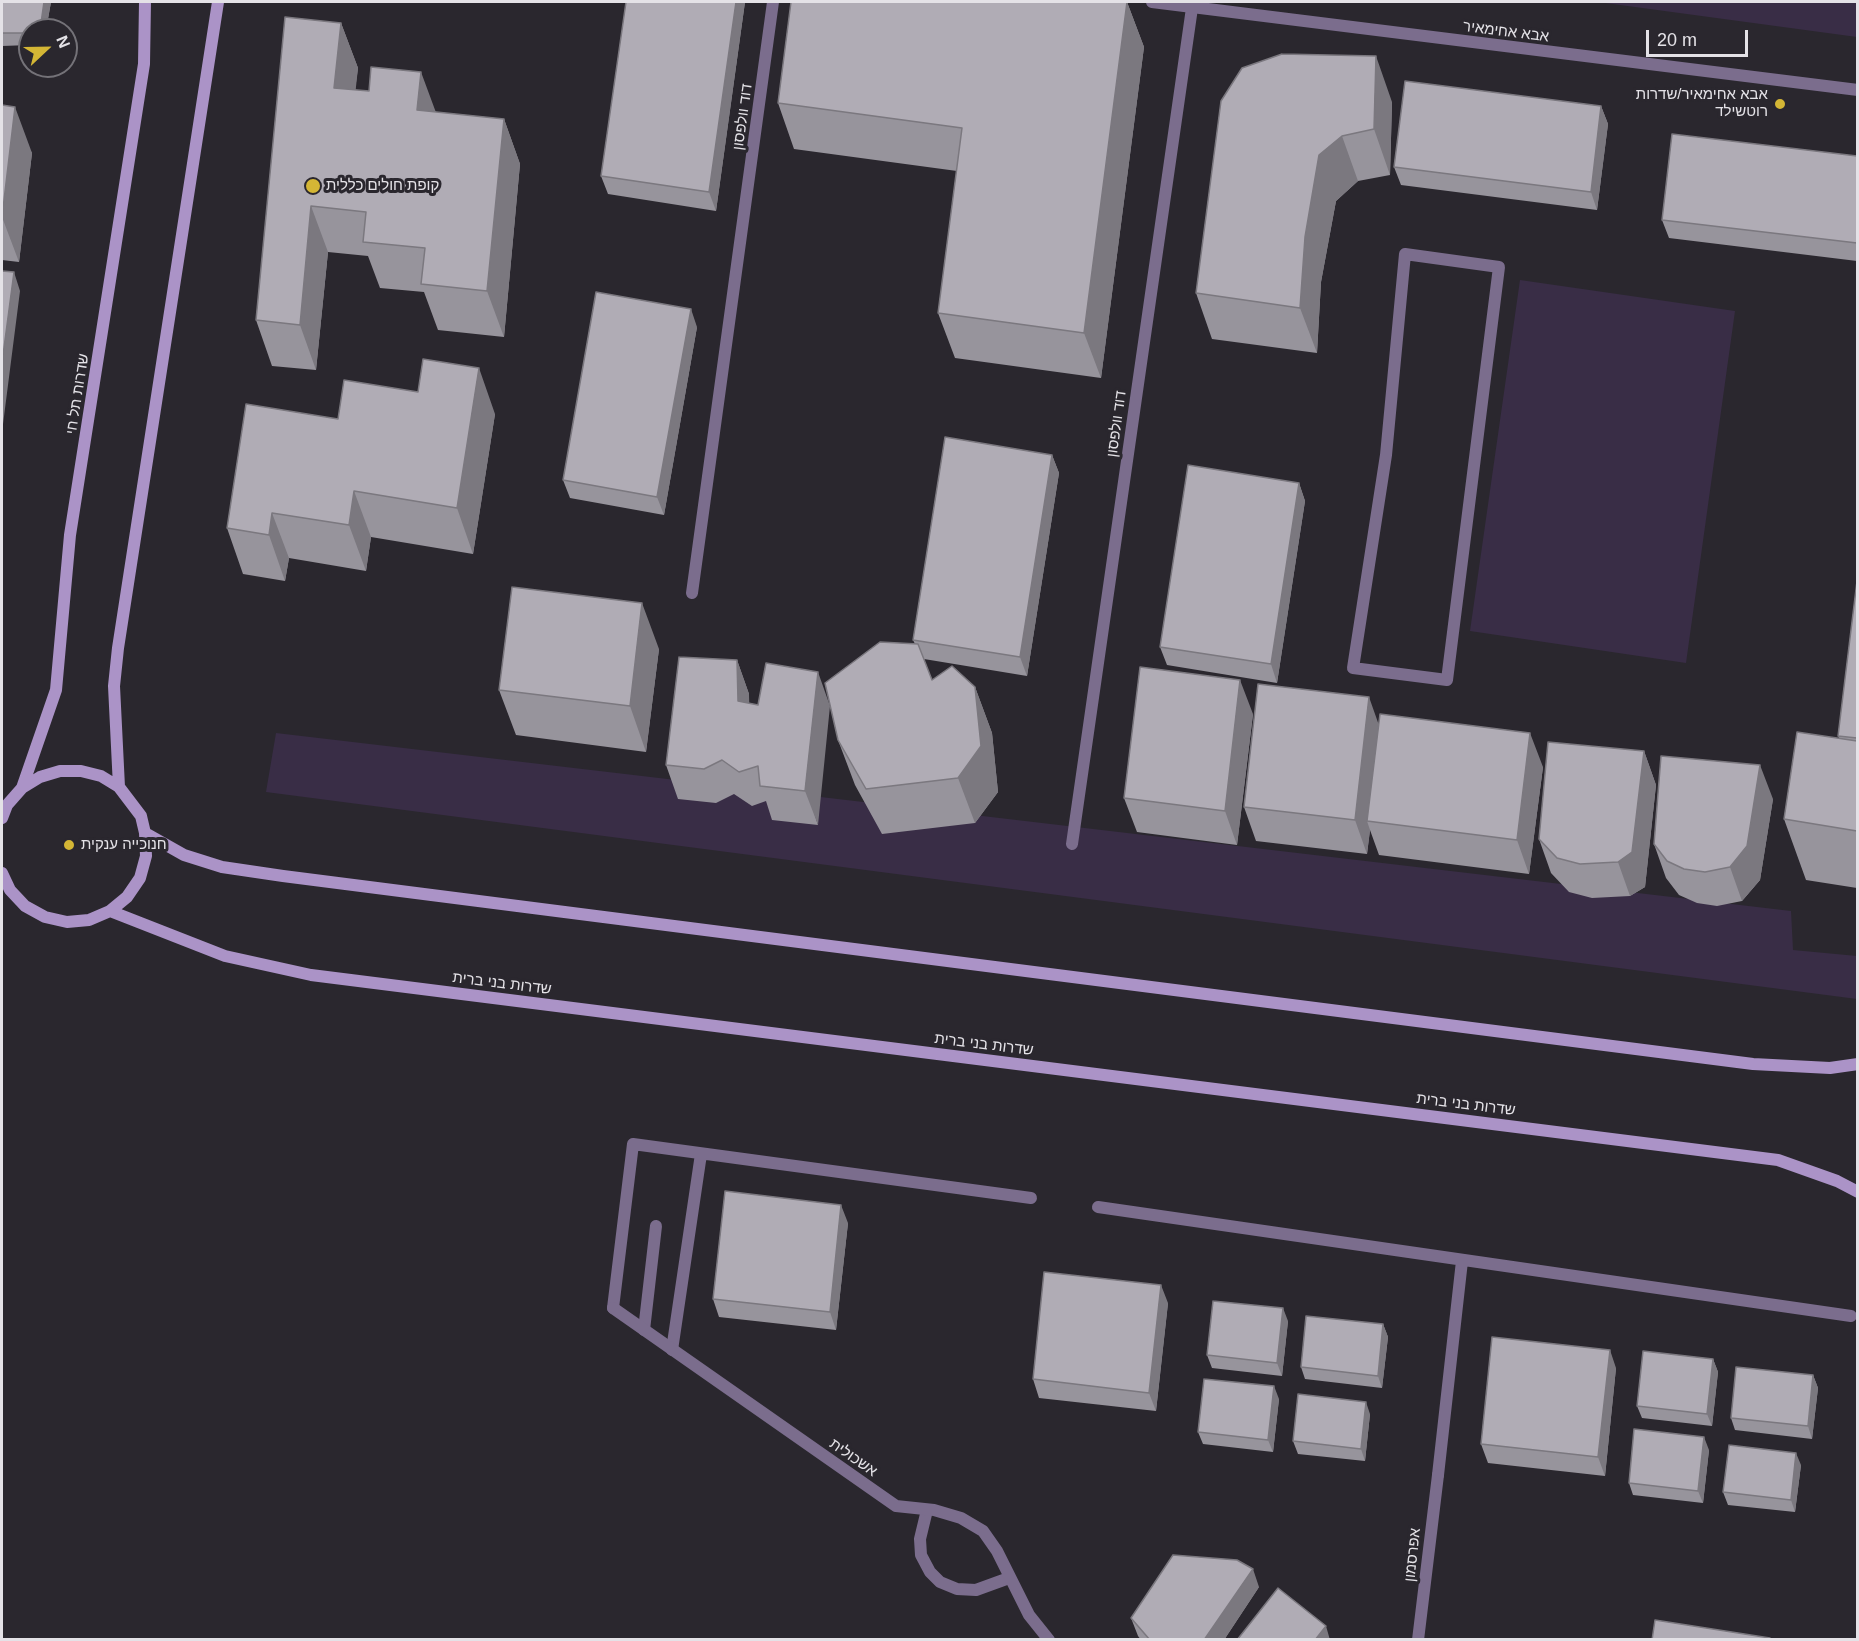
<!DOCTYPE html>
<meta charset="utf-8">
<style>
body{margin:0}
#map{position:relative;width:1859px;height:1641px;overflow:hidden;background:#2a272e;font-family:Helvetica,sans-serif}
canvas{display:block}
.frame{position:absolute;inset:0;border:3px solid #e4e2e7;pointer-events:none}
.north{position:absolute;left:18px;top:18px;width:60px;height:60px;box-sizing:border-box;background:#2a272e;border:2px solid #747278;border-radius:50%;rotate:68deg;font-size:16px;font-weight:700;line-height:24px;text-align:center;color:#e4e2e7}
.north::after{content:'';display:block;margin:auto;width:21px;height:27px;background:#d4b635;clip-path:polygon(50% 0,100% 100%,50% 72%,0 100%)}
.scale{position:absolute;left:1646px;top:30px;width:102px;height:27px;box-sizing:border-box;border:3px solid #e4e2e7;border-top:0;padding-left:8px;font-size:18px;line-height:21px;white-space:nowrap;color:#e4e2e7;-webkit-text-stroke:4px #2a272e;paint-order:stroke}
</style>
<div id="map">
<canvas width="1859" height="1641"></canvas>
<div class="frame"></div>
<div class="north">N</div>
<div class="scale">20 m</div>
</div>
<script>
const c = document.querySelector('canvas').getContext('2d');
c.lineJoin = 'round';
function fillPath(path, color) {
  c.fillStyle = color;
  c.fill(path, 'evenodd');
}
function toPath(rows) {
  const path = new Path2D();
  for (const r of rows) {
    path.moveTo(r[0], r[1]);
    for (let i = 2; i < r.length; i += 2) path.lineTo(r[i], r[i + 1]);
  }
  return path;
}
function stroke(path, color, width, dash) {
  c.strokeStyle = color;
  c.lineWidth = width;
  c.lineCap = dash ? 'butt' : 'round';
  c.setLineDash(dash || []);
  c.stroke(path);
}
function write(font, color, halo, rows, align = 'center') {
  c.font = font + ' Helvetica,Heebo,sans-serif';
  c.lineWidth = 6;
  c.setLineDash([]);
  c.textBaseline = 'middle';
  c.strokeStyle = halo;
  c.fillStyle = color;
  for (const [text, x, y, turn = 0] of rows) {
    c.save();
    c.translate(x, y);
    c.rotate((+turn || 0) * Math.PI / 180);
    c.textAlign = isNaN(turn) ? turn : align;
    if (halo) c.strokeText(text, 0, 0);
    c.fillText(text, 0, 0);
    c.restore();
  }
}
fillPath(toPath([
 [1598,2,1857,2,1857,37],
 [1520,280,1735,311,1686,663,1470,631],
 [276,733,1791,911,1793,950,1857,956,1857,999,266,792]
]), '#392d46');
stroke(toPath([
 [1405,254,1499,267,1447,680,1353,668,1386,455,1405,254],
 [1098,1207,1851,1316],
 [613,1308,633,1144,1031,1198],
 [644,1330,656,1226],
 [672,1350,701,1154],
 [1438,1475,1462,1261],
 [927,1510,920,1539,921,1555,930,1572,940,1582,957,1589,976,1590,1009,1578]
]), '#7b6d8d', 12);
stroke(toPath([
 [1152,2,1858,90],
 [692,593,773,2],
 [1072,844,1192,8],
 [613,1308,896,1506,934,1510,961,1518,983,1531,997,1551,1029,1615,1049,1640],
 [1418,1640,1438,1475]
]), '#7b6d8d', 12);
stroke(toPath([
 [119,787,114,686,118,648,218,2],
 [22,788,56,690,70,535,144,64,145,2],
 [2,818,7,805,22,788,40,777,60,771,81,771,101,776,119,787,141,816,145,833,146,856,140,878,127,897,110,911,89,920,67,922,45,917,25,906,10,890,2,873],
 [145,833,184,855,222,867,283,876,1753,1064,1830,1068,1858,1064],
 [110,911,225,956,311,975,1778,1160,1837,1181,1858,1192]
]), '#ab93c7', 12);
fillPath(toPath([
 [2,2,51,2,46,30,30,30,30,45,2,46],
 [745,2,716,211,608,194,601,176],
 [1127,2,1144,47,1101,378,955,358,938,313,957,171,794,149,778,103],
 [341,23,358,68,355,90,436,112,504,119,520,164,504,337,438,330,424,292,380,288,368,256,328,252,316,370,272,366,256,320],
 [1221,101,1392,102,1390,175,1358,181,1336,201,1321,282,1317,353,1212,339,1196,293],
 [2,105,32,153,19,262,2,260],
 [1601,106,1608,124,1597,210,1401,185,1394,167],
 [1857,156,1857,261,1669,238,1662,220],
 [697,327,664,515,570,498,563,480],
 [495,414,473,554,371,537,366,571,289,558,285,581,243,574,227,528,338,419],
 [1052,455,1059,473,1027,676,924,659,932,680,975,687,992,733,998,792,975,823,882,834,855,785,838,740,915,644,913,640],
 [1299,483,1305,501,1277,683,1167,665,1160,647],
 [1857,581,1857,888,1806,880,1784,819,1839,738,1838,736],
 [659,649,646,752,516,735,499,690],
 [737,660,749,694,749,703,758,705,766,663,818,825,772,820,766,801,752,806,734,794,716,803,678,799,666,765],
 [1253,714,1237,845,1137,832,1124,798],
 [1379,724,1543,767,1529,874,1379,855,1370,830,1367,854,1256,841,1244,807],
 [1644,751,1656,785,1645,887,1630,896,1592,898,1569,892,1551,873,1539,839],
 [1773,799,1760,880,1742,901,1717,906,1697,903,1679,895,1666,878,1654,844],
 [848,1223,836,1330,719,1317,713,1299],
 [1168,1303,1156,1411,1039,1398,1033,1379],
 [1288,1321,1282,1376,1212,1368,1207,1355],
 [1383,1324,1388,1337,1382,1388,1305,1379,1301,1367],
 [1713,1359,1718,1372,1712,1426,1642,1418,1637,1406],
 [1616,1368,1605,1476,1488,1463,1481,1444],
 [1813,1375,1818,1388,1812,1439,1735,1430,1731,1418],
 [1279,1399,1273,1452,1203,1444,1198,1432],
 [1370,1414,1365,1461,1298,1454,1293,1441],
 [1709,1450,1703,1503,1633,1495,1629,1483],
 [1801,1465,1795,1512,1728,1505,1723,1492],
 [1259,1587,1224,1640,1141,1640,1138,1636,1131,1618]
]), '#97949c');
fillPath(toPath([
 [44,2,51,2,46,30,40,30],
 [736,2,745,2,716,211,709,192],
 [1127,2,1144,47,1101,378,1084,333],
 [341,23,358,68,351,133,334,88],
 [1376,56,1392,102,1390,175,1374,129],
 [421,72,438,118,417,110],
 [1601,106,1608,124,1597,210,1591,192],
 [15,107,32,153,19,262,2,217],
 [504,119,520,164,504,337,487,291],
 [1342,136,1358,181,1336,201,1321,282,1317,353,1300,308,1305,237,1319,155],
 [311,206,328,252,316,370,300,325],
 [14,272,20,291,2,432,2,363],
 [691,309,697,327,664,515,657,497],
 [479,368,495,414,473,554,457,508],
 [1052,455,1059,473,1027,676,1020,657],
 [1299,483,1305,501,1277,683,1271,664],
 [354,491,371,537,366,571,349,525],
 [272,513,289,558,285,581,269,535],
 [642,603,659,649,646,752,630,706],
 [737,660,749,694,750,735,738,701],
 [818,672,830,706,818,825,805,791],
 [1240,680,1253,714,1237,845,1225,811],
 [975,687,992,733,998,792,975,823,958,778],
 [1369,697,1381,731,1367,821,1370,830,1367,854,1355,820],
 [1530,733,1543,767,1529,874,1517,840],
 [1644,751,1656,785,1645,887,1630,896,1618,862],
 [1760,765,1773,799,1760,880,1742,901,1730,867],
 [841,1205,848,1223,836,1330,830,1312],
 [1161,1285,1168,1303,1156,1411,1149,1393],
 [1283,1308,1288,1321,1282,1376,1277,1363],
 [1383,1324,1388,1337,1382,1388,1378,1376],
 [1610,1350,1616,1368,1605,1476,1598,1457],
 [1713,1359,1718,1372,1712,1426,1707,1414],
 [1813,1375,1818,1388,1812,1439,1808,1426],
 [1274,1386,1279,1399,1273,1452,1268,1440],
 [1366,1402,1370,1414,1365,1461,1361,1449],
 [1704,1437,1709,1450,1703,1503,1698,1491],
 [1796,1453,1801,1465,1795,1512,1791,1500],
 [1253,1569,1259,1587,1224,1640,1204,1640],
 [1326,1626,1330,1640,1315,1640]
]), '#7b787f');
const building = toPath([
 [2,2,44,2,40,30,30,30,30,33,2,33,2,2],
 [626,2,736,2,709,192,601,176,626,2],
 [791,2,1127,2,1084,333,938,313,962,128,778,103,791,2],
 [285,17,341,23,334,88,369,91,371,67,421,72,417,110,504,119,487,291,421,284,425,248,363,242,366,212,311,206,300,325,256,320,285,17],
 [1282,54,1376,56,1374,129,1342,136,1319,155,1305,237,1300,308,1196,293,1221,101,1242,68,1282,54],
 [1405,81,1601,106,1591,192,1394,167,1405,81],
 [2,105,15,107,2,217,2,105],
 [1672,134,1857,156,1857,243,1662,220,1672,134],
 [2,271,14,272,2,363,2,271],
 [596,292,691,309,657,497,563,480,596,292],
 [423,359,479,368,457,508,354,491,349,525,272,513,269,535,227,528,246,404,338,419,344,380,418,392,423,359],
 [945,437,1052,455,1020,657,913,640,945,437],
 [1188,465,1299,483,1271,664,1160,647,1188,465],
 [1857,581,1857,738,1838,736,1857,581],
 [512,587,642,603,630,706,499,690,512,587],
 [880,642,918,644,932,680,952,666,975,687,981,746,958,778,866,789,838,740,825,683,880,642],
 [679,657,737,660,738,701,758,705,766,663,818,672,805,791,760,786,758,766,739,772,722,760,704,769,666,765,679,657],
 [1140,667,1240,680,1225,811,1124,798,1140,667],
 [1258,684,1369,697,1355,820,1244,807,1258,684],
 [1380,714,1530,733,1517,840,1367,821,1380,714],
 [1797,732,1857,741,1857,831,1784,819,1797,732],
 [1548,742,1644,751,1632,852,1618,862,1580,864,1557,858,1539,839,1548,742],
 [1661,756,1760,765,1747,846,1730,867,1705,872,1684,869,1667,861,1654,844,1661,756],
 [725,1191,841,1205,830,1312,713,1299,725,1191],
 [1044,1272,1161,1285,1149,1393,1033,1379,1044,1272],
 [1213,1301,1283,1308,1277,1363,1207,1355,1213,1301],
 [1306,1316,1383,1324,1378,1376,1301,1367,1306,1316],
 [1492,1337,1610,1350,1598,1457,1481,1444,1492,1337],
 [1643,1351,1713,1359,1707,1414,1637,1406,1643,1351],
 [1736,1367,1813,1375,1808,1426,1731,1418,1736,1367],
 [1204,1379,1274,1386,1268,1440,1198,1432,1204,1379],
 [1298,1394,1366,1402,1361,1449,1293,1441,1298,1394],
 [1634,1429,1704,1437,1698,1491,1629,1483,1634,1429],
 [1729,1445,1796,1453,1791,1500,1723,1492,1729,1445],
 [1173,1555,1237,1560,1253,1569,1204,1640,1150,1640,1131,1618,1173,1555],
 [1278,1588,1326,1626,1315,1640,1237,1640,1278,1588],
 [1655,1620,1770,1638,1770,1640,1652,1640,1655,1620]
]);
fillPath(building, '#b0acb5');
stroke(building, '#7b787f', 1.5);
for (const [x, y, r, color] of [
 [1780,104,6,"#d4b635"],
 [313,186,8,"#d4b635"],
 [69,845,6,"#d4b635"]
]) {
  const dot = new Path2D();
  dot.arc(x, y, r, 0, 2 * Math.PI);
  c.fillStyle = color;
  c.fill(dot);
  stroke(dot, '#2a272e', 2);
}
write('15px', '#e4e2e7', '#2a272e', [
 ["אבא אחימאיר",1506,32,7],
 ["דוד וולפסון",743,117,-82],
 ["שדרות תל חי",78,394,-81],
 ["דוד וולפסון",1117,424,-82],
 ["שדרות בני ברית",502,984,7],
 ["שדרות בני ברית",984,1045,7],
 ["שדרות בני ברית",1466,1105,7],
 ["אשכולית",853,1458,35],
 ["אפרסמון",1413,1555,-84]
]);
write('15px', '#e4e2e7', '#2a272e', [
 ["אבא אחימאיר/שדרות",1768,95,"right"],
 ["רוטשילד",1768,112,"right"],
 ["קופת חולים כללית",326,186],
 ["חנוכייה ענקית",81,845]
], 'left');
</script>
